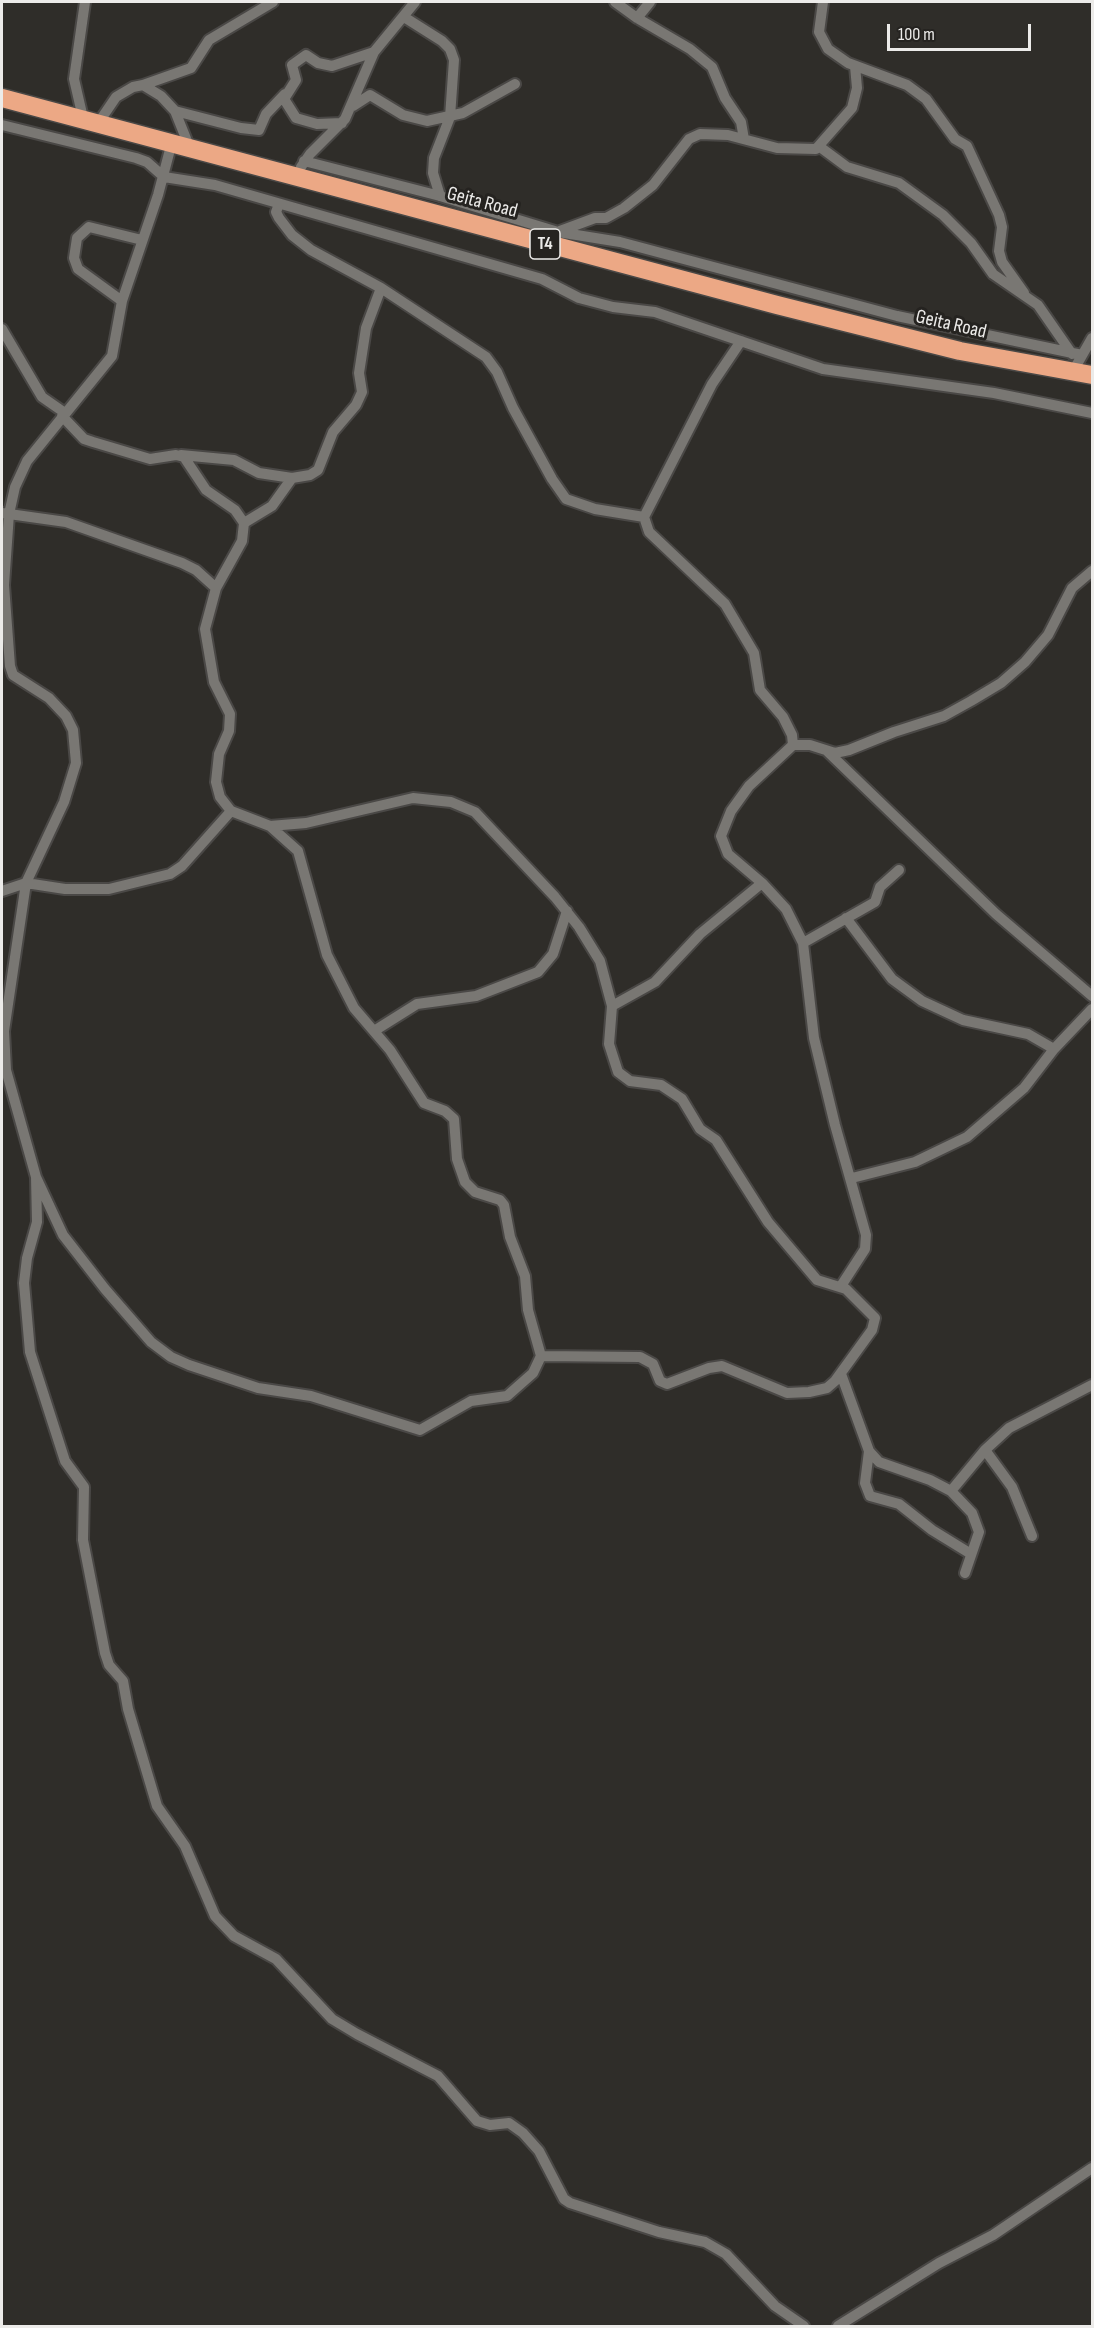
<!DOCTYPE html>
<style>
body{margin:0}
#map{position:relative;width:1094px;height:2328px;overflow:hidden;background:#2f2d29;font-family:"Sofia Sans Condensed",sans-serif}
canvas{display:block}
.frame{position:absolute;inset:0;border:3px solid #ecebe9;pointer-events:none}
.scale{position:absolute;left:887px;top:24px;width:144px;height:27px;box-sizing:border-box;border:3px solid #ecebe9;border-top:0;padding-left:8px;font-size:18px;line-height:21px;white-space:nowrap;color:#ecebe9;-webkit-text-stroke:4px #252320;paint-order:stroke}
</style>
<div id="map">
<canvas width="1094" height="2328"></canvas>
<div class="frame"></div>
<div class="scale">100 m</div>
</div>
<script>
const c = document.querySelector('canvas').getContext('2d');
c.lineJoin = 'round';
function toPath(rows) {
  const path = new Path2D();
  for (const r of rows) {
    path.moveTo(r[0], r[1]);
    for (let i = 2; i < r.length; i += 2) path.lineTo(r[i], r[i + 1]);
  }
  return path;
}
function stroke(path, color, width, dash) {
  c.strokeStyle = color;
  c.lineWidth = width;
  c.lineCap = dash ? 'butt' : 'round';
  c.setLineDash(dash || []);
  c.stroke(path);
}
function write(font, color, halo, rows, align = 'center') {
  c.font = font + ' "Sofia Sans Condensed",sans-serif';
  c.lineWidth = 6;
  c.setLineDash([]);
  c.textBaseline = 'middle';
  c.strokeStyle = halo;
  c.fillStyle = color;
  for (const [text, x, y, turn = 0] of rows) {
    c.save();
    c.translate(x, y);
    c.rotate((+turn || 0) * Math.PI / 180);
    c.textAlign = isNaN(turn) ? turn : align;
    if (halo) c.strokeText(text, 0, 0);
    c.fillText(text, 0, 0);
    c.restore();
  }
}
const street = toPath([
 [615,2,637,18,690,49,712,67,725,98,741,122,744,139],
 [823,2,819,32,828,49,848,63,907,85,926,99,955,139,967,146,999,215,1002,227,999,251,1002,262,1024,293],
 [404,17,442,41,450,49,454,60,450,117,434,158,433,173,440,196],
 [637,18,650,2],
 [143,85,191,68,209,40,273,2],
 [353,106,370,95,403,115,427,121,463,113,515,84],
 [175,111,241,128,259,130,266,114,285,94],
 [83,118,74,79,85,2],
 [99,122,116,97,133,87,143,85,161,96,175,111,189,146],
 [342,123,317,124,296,118,284,99,296,80,292,65,306,55,318,63,332,66,374,52],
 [2,125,136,158,147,162,164,177,215,185,542,279,579,298,613,307,655,312,823,369,994,393,1092,413],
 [172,142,158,195,122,301,112,356,27,461,15,487,9,514,4,585,10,666,13,675,49,698,66,716,73,730,76,763,64,802,26,883,4,1031,6,1070,36,1177,63,1235,105,1289,151,1342,171,1357,189,1365,258,1388,311,1396,420,1430,471,1401,507,1396,533,1373,541,1356,528,1310,525,1276,510,1237,504,1205,500,1200,475,1192,465,1182,457,1159,454,1119,445,1111,424,1103,390,1050,354,1008,327,955,298,851,270,826],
 [820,147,847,167,899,183,943,215,971,243,993,274,1038,305,1072,354],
 [304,161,440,196,558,232,620,242,897,316,1082,355],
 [301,167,310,154,345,119,374,52,415,2],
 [279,204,276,212,279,218,292,235,311,250,381,288,486,357,497,372,513,408,552,479,566,499,595,509,644,517],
 [560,231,595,218,606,218,624,208,653,185,689,139,700,134,728,135,777,148,816,149,852,108,857,88,855,66],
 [122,301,78,269,74,258,77,238,89,227,142,240],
 [2,329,42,397,65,413],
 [741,341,712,384,644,517,649,532,725,604,754,653,760,690,783,717,792,735,793,745,749,786,731,811,721,836,728,854,762,883,786,909,803,943,814,1038,835,1125,866,1235,865,1249,841,1286],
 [1072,373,1092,338],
 [62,416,84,439,93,442,150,459,176,455,184,457,206,490,235,510,244,523,242,541,216,588,205,629,214,682,230,714,229,731,219,754,216,782,220,797,231,811,270,826,306,823,413,798,451,802,475,812,555,897,579,927,600,961,612,1006,609,1044,618,1072,630,1081,661,1085,682,1099,700,1129,716,1140,768,1222,817,1280,846,1289,875,1318,872,1330,835,1381,827,1388,809,1392,787,1393,722,1366,709,1368,667,1384,660,1381,653,1364,640,1357,541,1356],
 [181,455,234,460,259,473,292,478],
 [2,513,66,522,182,563,196,570,216,588],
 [244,523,272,506,292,478,310,475,318,470,333,432,356,405,362,392,359,373,366,328,381,288],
 [793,745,810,745,835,753,849,750,894,732,944,716,971,701,1001,683,1025,662,1048,635,1072,588,1092,571],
 [828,752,996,914,1092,996],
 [2,891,26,883,65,889,109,889,170,874,182,866,231,811],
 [846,918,892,979,922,1001,963,1020,1028,1034,1054,1049],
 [803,943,875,902,880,887,899,870],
 [612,1006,655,982,700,934,762,883],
 [374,1031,417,1004,476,996,538,972,553,954,567,911],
 [36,1177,37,1222,27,1258,24,1283,30,1352,65,1461,84,1487,83,1540,105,1653,109,1665,123,1681,128,1709,157,1806,185,1846,215,1916,234,1936,276,1959,332,2019,357,2034,438,2076,477,2121,490,2125,509,2123,523,2133,539,2151,564,2199,570,2203,659,2232,705,2242,726,2254,775,2306,804,2326],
 [852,1178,915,1162,967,1137,1024,1088,1054,1049,1092,1009],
 [841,1374,869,1451,879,1462,930,1480,951,1491,972,1513,979,1532,965,1573],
 [985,1450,1012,1487,1032,1536],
 [869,1451,865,1483,870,1496,899,1504,932,1530,971,1554],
 [951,1491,985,1450,1009,1428,1092,1385],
 [838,2326,939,2263,993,2235,1092,2168]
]);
const highway = toPath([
 [2,98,777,305,960,351,1092,375]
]);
stroke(street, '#4a4846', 14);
stroke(highway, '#4a4846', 21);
stroke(street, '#797773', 10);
stroke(highway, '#eca885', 18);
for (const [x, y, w] of [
 [545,244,30]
]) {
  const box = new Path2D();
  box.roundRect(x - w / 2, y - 15, w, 30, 4.5);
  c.fillStyle = '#252320';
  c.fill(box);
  stroke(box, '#ecebe9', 1.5);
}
write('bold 18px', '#ecebe9', null, [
 ["T4",545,244]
]);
write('20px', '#ecebe9', '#252320', [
 ["Geita Road",482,203,15],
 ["Geita Road",951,325,13]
]);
</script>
